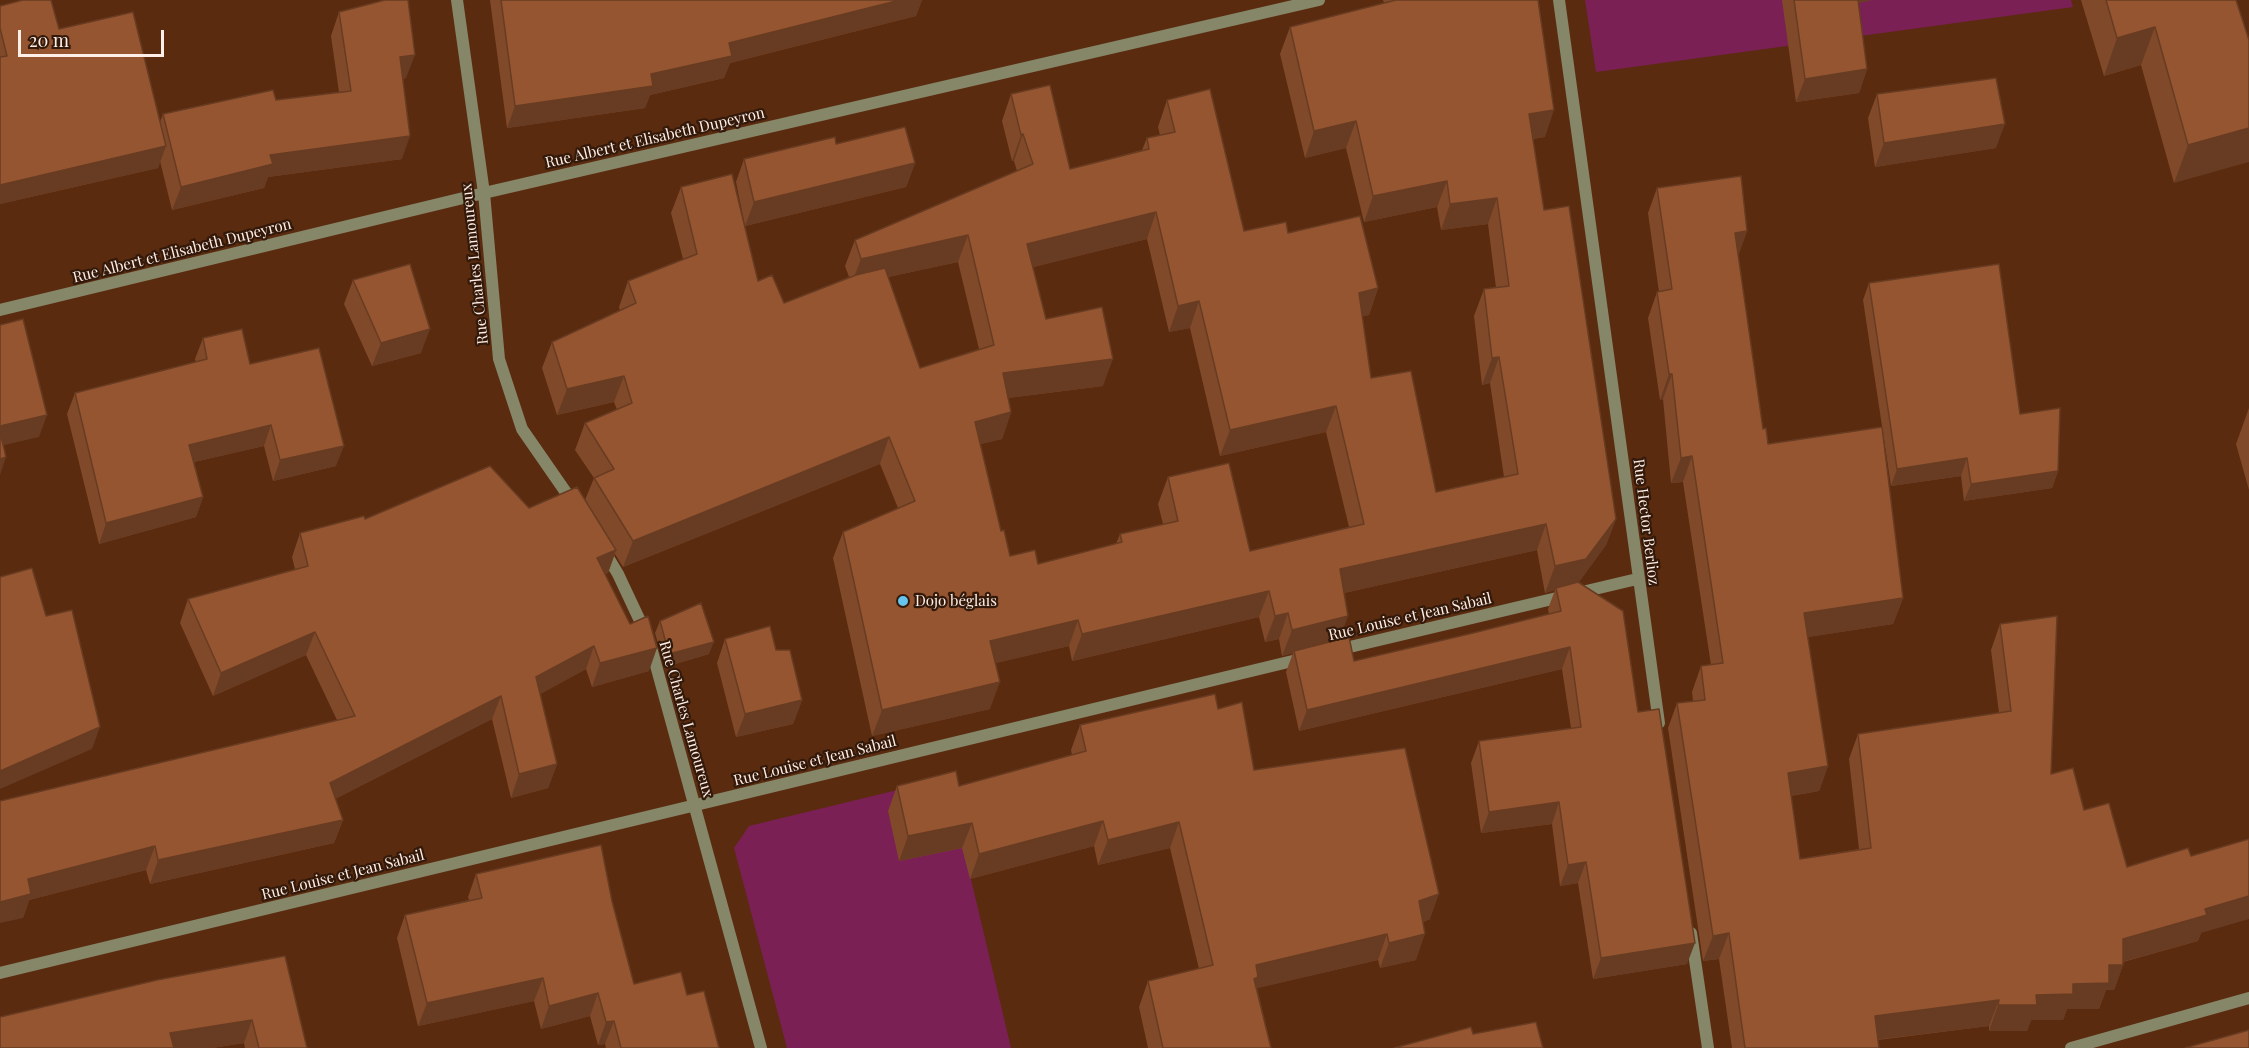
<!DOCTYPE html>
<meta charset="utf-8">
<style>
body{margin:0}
#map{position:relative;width:2249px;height:1048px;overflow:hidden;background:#5a2b0f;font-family:"Playfair Display",serif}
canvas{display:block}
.scale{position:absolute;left:18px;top:30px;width:146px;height:27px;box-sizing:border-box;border:3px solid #ffefe8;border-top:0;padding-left:8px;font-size:18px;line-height:21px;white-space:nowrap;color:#ffefe8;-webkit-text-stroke:4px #33190a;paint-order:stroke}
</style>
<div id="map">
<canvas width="2249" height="1048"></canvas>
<div class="scale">20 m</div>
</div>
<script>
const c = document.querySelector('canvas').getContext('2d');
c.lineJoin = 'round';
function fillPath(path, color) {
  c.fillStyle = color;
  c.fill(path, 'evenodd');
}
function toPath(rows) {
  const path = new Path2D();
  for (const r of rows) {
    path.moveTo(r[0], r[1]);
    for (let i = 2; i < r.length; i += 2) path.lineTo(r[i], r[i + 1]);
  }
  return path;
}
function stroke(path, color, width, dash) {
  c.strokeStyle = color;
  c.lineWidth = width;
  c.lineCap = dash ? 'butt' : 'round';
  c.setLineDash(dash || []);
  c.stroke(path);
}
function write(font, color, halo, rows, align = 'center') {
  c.font = font + ' "Playfair Display",serif';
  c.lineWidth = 4.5;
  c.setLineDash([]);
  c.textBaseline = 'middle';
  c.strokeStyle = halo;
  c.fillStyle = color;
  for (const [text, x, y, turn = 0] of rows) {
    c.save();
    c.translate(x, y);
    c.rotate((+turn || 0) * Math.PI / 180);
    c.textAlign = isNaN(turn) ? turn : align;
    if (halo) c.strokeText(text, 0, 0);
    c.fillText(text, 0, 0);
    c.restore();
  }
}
fillPath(toPath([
 [1585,0,2071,0,2073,7,1596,72],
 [947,778,1011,1048,787,1048,734,848,749,826]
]), '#7b2055');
stroke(toPath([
 [457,0,484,193,499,359,522,429,574,504],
 [1559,0,1659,723],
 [0,310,484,193,1319,0],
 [603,549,618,574,649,640,761,1048],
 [1337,650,1637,579],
 [1691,933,1708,1048],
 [0,973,1305,658],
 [2071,1048,2249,998]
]), '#868668', 12);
fillPath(toPath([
 [490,0,922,0,916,16,730,63,724,78,650,95,645,108,507,128],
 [1383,0,1538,0,1545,137,1533,139,1544,210,1616,519,1606,545,1578,583,1638,712,1687,964,1593,979,1578,883,1560,886,1552,824,1481,833,1471,763,1479,741,1571,728,1562,669,1299,731,1286,672,1293,653,1282,656,1279,639,1265,642,1259,617,1072,661,1069,646,995,663,990,709,872,736,833,558,843,532,898,508,880,464,623,567,615,554,608,573,605,574,649,671,592,687,586,669,540,694,557,764,548,788,511,798,492,719,335,799,343,820,334,843,150,884,146,870,29,900,23,918,0,801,337,720,306,655,213,696,180,623,188,599,295,569,292,557,300,533,365,519,529,508,585,500,594,478,575,450,585,423,617,410,614,402,557,415,542,368,552,342,620,311,619,307,628,281,683,259,671,213,681,187,758,281,784,303,849,277,845,266,855,240,1017,171,1014,161,1012,161,1002,121,1011,94,1070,169,1142,150,1147,138,1160,135,1158,127,1167,100,1244,231,1288,233,1378,288,1369,315,1362,316,1371,378,1436,492,1504,477,1490,383,1482,385,1474,316,1484,289,1496,288,1488,224,1441,230,1437,207,1364,222,1346,148,1305,158,1280,54,1290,27,1384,3],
 [1147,239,1169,332,1190,328,1220,456,1326,432,1349,527,1250,551,1168,477,1158,504,1163,524,1120,534,1116,544,1038,564,1010,556,1001,531,980,444,1002,439,1011,412,1008,398,1103,386,1046,319,1033,267],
 [958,262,979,349,920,368,888,277],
 [1537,550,1545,593,1555,590,1548,609,1549,614,1473,633,1354,661,1340,640,1344,593],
 [1782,0,1871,0,1858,3,1867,69,1859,93,1796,102],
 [2081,0,2236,0,2249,40,2174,183,2141,65,2104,76],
 [0,6,59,29,160,122,163,114,339,92,331,36,339,12,406,78,403,79,402,159,268,177,264,188,172,210,160,161,158,168,0,204],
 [1877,94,1996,148,1875,167,1868,118],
 [836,144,915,163,906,187,745,226,736,182,744,159],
 [1657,188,1747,231,1738,255,1763,429,1768,444,1903,598,1893,624,1808,637,1828,766,1819,791,1791,796,1800,859,1859,849,1849,759,1858,734,1999,713,1991,650,2000,624,2051,774,2084,810,2127,867,2201,933,2198,941,2123,962,2123,965,2114,990,2106,990,2099,1009,2067,1009,2063,1020,2031,1020,2027,1031,1989,1031,1989,1026,1878,1040,1879,1048,1732,1048,1719,959,1703,961,1668,728,1677,703,1693,701,1692,692,1701,666,1711,665,1683,482,1671,483,1663,399,1660,400,1648,318,1657,292,1659,292,1648,213],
 [353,280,421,353,372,366,344,304],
 [1869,283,2020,414,2058,471,2052,488,1964,501,1961,476,1891,486,1863,300],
 [203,338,250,364,336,466,273,481,264,446,194,462,203,497,196,517,99,544,67,414,75,393,196,362,195,359],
 [2249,408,2249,490,2236,444],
 [660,621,709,654,665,667,655,633],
 [725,639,776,650,802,700,793,724,736,737,717,663],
 [1218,709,1254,770,1430,919,1423,922,1416,960,1380,968,1378,960,1257,988,1271,1048,1148,1048,1139,1007,1148,981,1199,969,1170,848,1098,865,1094,846,970,879,962,848,899,861,888,811,897,786,959,786,1072,755,1071,750,1080,725],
 [476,874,612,901,634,984,687,995,719,1048,606,1048,605,1044,598,1045,590,1016,541,1029,534,1001,418,1026,397,938,405,915,469,900,468,897],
 [285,956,307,1048,245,1048,244,1043,212,1048,0,1048]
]), '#80492a');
fillPath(toPath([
 [900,0,922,0,916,16,730,63,724,78,650,95,645,108,507,128,515,106,651,74,729,43],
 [1849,0,1871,0,1847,6],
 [2155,27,2141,65,2104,76,2117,38],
 [415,55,406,78,392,81,400,57],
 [1867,69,1859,93,1796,102,1805,79],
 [1554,110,1545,137,1519,141,1529,114],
 [1356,121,1346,148,1305,158,1314,131],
 [2005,124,1996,148,1875,167,1884,143],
 [2249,128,2249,162,2174,183,2188,145],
 [1023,134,1014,161,1012,161,1021,135],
 [410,136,402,159,268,177,264,188,172,210,181,187,270,155],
 [166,146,158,168,0,204,0,185],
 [915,163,906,187,745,226,754,202],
 [1447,181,1437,207,1364,222,1373,196],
 [1497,198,1488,224,1441,230,1450,204],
 [1156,212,1147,239,1018,271,1027,244],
 [1747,231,1738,257,1735,233],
 [968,235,958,262,851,285,861,259],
 [1378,288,1369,315,1349,319,1359,293],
 [1199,301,1190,328,1169,332,1178,306],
 [430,329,421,353,372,366,381,343],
 [1499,357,1490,383,1482,385,1492,358],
 [1113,359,1103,386,993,400,1003,373],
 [1669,374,1672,374,1663,399,1660,400],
 [624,376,614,402,557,415,567,389],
 [1336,406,1326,432,1220,456,1230,430],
 [1011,412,1002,439,965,448,975,422],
 [47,415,39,437,0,446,0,426],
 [271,425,264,446,181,465,189,445],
 [889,437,880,464,623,567,633,541],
 [344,446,336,466,273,481,280,460],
 [1692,456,1683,482,1671,483,1681,458],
 [6,457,0,475,0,459],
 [1967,458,1961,476,1891,486,1897,469],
 [2058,471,2052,488,1964,501,1971,484],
 [203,497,196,517,99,544,106,523],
 [1616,519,1606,545,1577,585,1556,588,1555,590,1545,593,1555,566],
 [1546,524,1537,550,1330,596,1340,569],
 [616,550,608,573,589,581,597,558],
 [1269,591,1259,617,1072,661,1082,634],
 [1903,598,1893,624,1795,639,1804,613],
 [1288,613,1279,639,1265,642,1275,616],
 [1348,616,1339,642,1294,651,1293,653,1282,656,1292,630],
 [1078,620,1069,646,980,667,990,641],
 [315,632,306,655,213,696,221,673],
 [714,642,709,654,665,667,669,654],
 [594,646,586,669,528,701,536,677],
 [1570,647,1562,669,1299,731,1307,710],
 [657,648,649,671,592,687,600,663],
 [1000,682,990,709,872,736,882,710],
 [501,696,492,719,321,806,330,783],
 [802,700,793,724,736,737,745,714],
 [100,727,92,749,0,789,0,771],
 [557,764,548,788,511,798,519,774],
 [1828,766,1819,791,1778,798,1788,773],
 [1559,802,1552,824,1481,833,1489,812],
 [343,820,334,843,150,884,158,860],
 [1103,821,1094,846,970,879,979,854],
 [1179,822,1170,848,1098,865,1108,840],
 [972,823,962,848,899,861,908,836],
 [155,846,146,870,29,900,23,918,0,923,0,902,28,879],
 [1586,862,1578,883,1560,886,1568,865],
 [1439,894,1430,919,1410,926,1419,901],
 [2249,896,2249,919,2201,933,2198,941,2114,964,2123,939,2205,909],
 [1729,933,1719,959,1703,961,1713,936],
 [1387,934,1378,960,1254,989,1256,965],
 [1425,934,1416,960,1380,968,1389,943],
 [1695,943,1687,964,1593,979,1601,958],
 [2109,965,2123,965,2114,990,2106,990,2099,1009,2067,1009,2063,1020,2031,1020,2027,1031,1989,1031,1998,1005,2073,984],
 [543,978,534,1001,418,1026,427,1003],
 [598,993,590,1016,541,1029,549,1006],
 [1999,1000,1989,1026,1865,1041,1875,1016],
 [252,1020,244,1043,212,1048,165,1048,170,1033],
 [614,1021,605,1044,598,1045,606,1022]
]), '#683c22');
const building = toPath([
 [23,0,51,0,59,29,133,12,166,146,0,185,0,57,7,56,0,28,0,6,23,0],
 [385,0,408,0,415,55,400,57,410,136,270,155,273,164,181,187,163,114,273,90,276,100,351,91,339,12,385,0],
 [501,0,900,0,729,43,732,56,651,74,653,86,515,106,501,0],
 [1396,0,1538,0,1554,110,1529,114,1544,210,1569,206,1616,519,1586,559,1555,566,1546,524,1340,569,1348,616,1292,630,1288,613,1275,616,1269,591,1082,634,1078,620,990,641,1000,682,882,710,843,532,915,501,889,437,633,541,594,478,614,469,585,423,632,403,624,376,567,389,552,342,636,303,628,281,697,254,681,187,732,174,758,281,772,275,784,303,856,275,885,268,920,368,994,345,968,235,861,259,855,240,1033,164,1023,134,1021,135,1011,94,1050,85,1070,169,1149,149,1147,138,1175,132,1167,100,1210,89,1244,231,1286,222,1288,233,1360,216,1378,288,1359,293,1371,378,1411,371,1436,492,1518,474,1499,357,1492,358,1484,289,1509,286,1497,198,1450,204,1447,181,1373,196,1356,121,1314,131,1290,27,1396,0],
 [1156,212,1178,306,1199,301,1230,430,1336,406,1364,524,1250,551,1229,463,1168,477,1178,521,1120,534,1122,542,1038,564,1035,550,1010,556,1004,530,1001,531,975,422,1011,412,1003,373,1113,359,1102,307,1046,319,1027,244,1156,212],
 [1794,0,1858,0,1867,69,1805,79,1794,0],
 [2106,0,2236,0,2249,40,2249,128,2188,145,2155,27,2117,38,2106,0],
 [1996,78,2005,124,1884,143,1877,94,1996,78],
 [905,127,915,163,754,202,744,159,835,137,836,144,905,127],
 [1741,176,1747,231,1735,233,1763,429,1766,428,1768,444,1882,427,1903,598,1804,613,1828,766,1788,773,1800,859,1871,848,1858,734,2011,711,2000,624,2057,616,2051,774,2073,768,2084,810,2109,803,2127,867,2188,848,2191,856,2249,839,2249,896,2205,909,2207,915,2123,939,2123,965,2109,965,2109,983,2073,984,2073,994,2036,995,2037,1005,1998,1005,1999,1000,1875,1016,1879,1048,1745,1048,1729,933,1713,936,1677,703,1705,700,1701,666,1723,663,1692,456,1681,458,1672,374,1669,374,1657,292,1672,289,1657,188,1741,176],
 [410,264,430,329,381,343,353,280,410,264],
 [1999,264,2020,414,2060,408,2058,471,1971,484,1967,458,1897,469,1869,283,1999,264],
 [23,319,47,415,0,426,0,325,23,319],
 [242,329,250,364,319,348,344,446,280,460,271,425,189,445,203,497,106,523,75,393,207,359,203,338,242,329],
 [0,432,6,457,0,459,0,432],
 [490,466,529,508,577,487,616,550,597,558,630,624,648,616,657,648,600,663,594,646,536,677,557,764,519,774,501,696,330,783,343,820,158,860,155,846,28,879,31,894,0,902,0,801,355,716,315,632,221,673,188,599,308,566,300,533,364,516,365,519,490,466],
 [32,568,46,616,72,610,100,727,0,771,0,577,32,568],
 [1578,582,1623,611,1638,712,1659,709,1695,943,1601,958,1586,862,1568,865,1559,802,1489,812,1479,741,1581,727,1570,647,1307,710,1294,651,1349,637,1354,661,1473,633,1561,611,1556,588,1578,582],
 [701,603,714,642,669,654,660,621,701,603],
 [770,626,776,650,790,650,802,700,745,714,725,639,770,626],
 [1215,694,1218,709,1242,702,1254,770,1405,748,1439,894,1419,901,1425,934,1389,943,1387,934,1256,965,1258,977,1254,979,1271,1048,1163,1048,1148,981,1213,965,1179,822,1108,840,1103,821,979,854,972,823,908,836,897,786,956,771,959,786,1086,751,1080,725,1215,694],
 [601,845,612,901,634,984,681,972,687,995,704,991,719,1048,621,1048,614,1021,606,1022,598,993,549,1006,543,978,427,1003,405,915,482,898,476,874,601,845],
 [285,956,307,1048,259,1048,252,1020,170,1033,174,1048,0,1048,0,1017,157,980,285,956],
 [1536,1022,1543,1048,1394,1048,1471,1027,1473,1034,1536,1022],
 [2249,1030,2249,1048,2185,1048,2249,1030]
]);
fillPath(building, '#955531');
stroke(building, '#683c22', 1.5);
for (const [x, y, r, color] of [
 [903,601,6,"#65c5ee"]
]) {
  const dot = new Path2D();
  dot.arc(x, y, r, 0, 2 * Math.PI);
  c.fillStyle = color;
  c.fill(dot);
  stroke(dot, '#33190a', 2);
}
write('15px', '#ffefe8', '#33190a', [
 ["Rue Albert et Elisabeth Dupeyron",655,138,-13],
 ["Rue Albert et Elisabeth Dupeyron",182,251,-14],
 ["Rue Charles Lamoureux",475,264,-96],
 ["Rue Hector Berlioz",1646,522,83],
 ["Rue Louise et Jean Sabail",1410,617,-13],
 ["Rue Charles Lamoureux",686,719,74],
 ["Rue Louise et Jean Sabail",815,761,-14],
 ["Rue Louise et Jean Sabail",343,875,-14]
]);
write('15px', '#ffefe8', '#33190a', [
 ["Dojo béglais",915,601]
], 'left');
</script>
